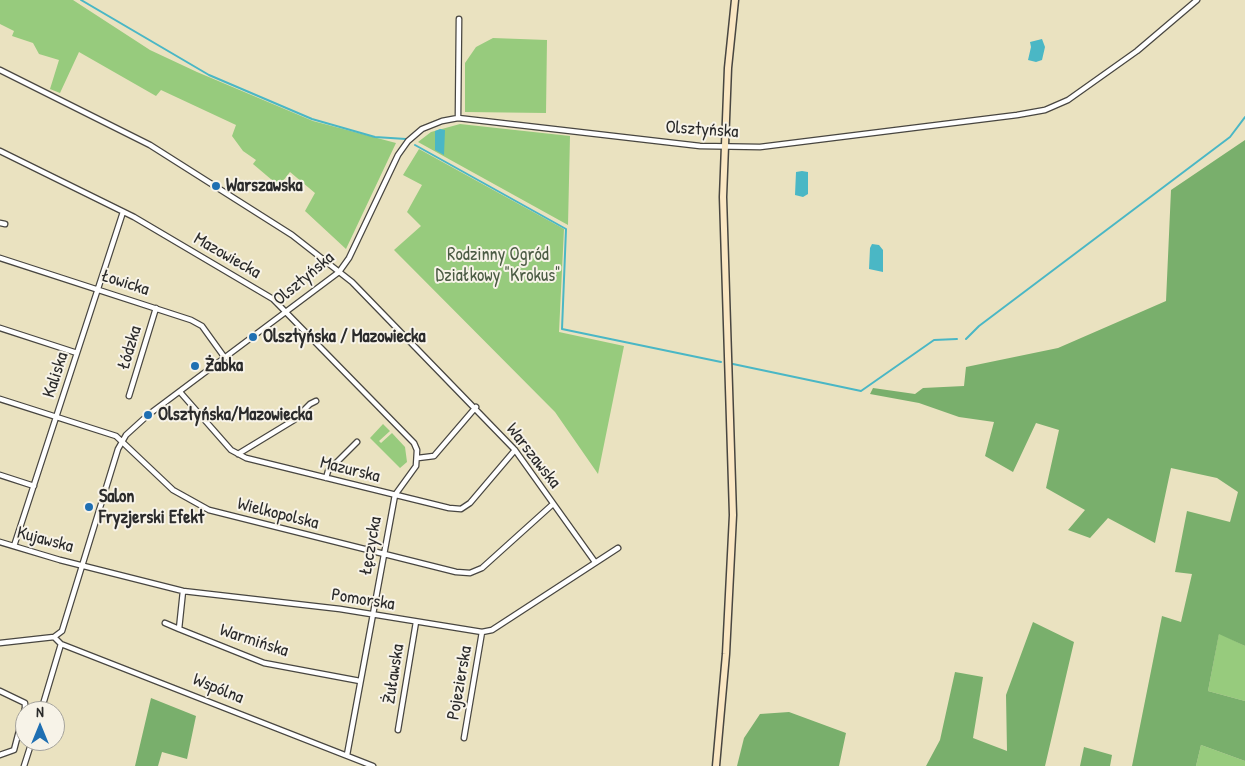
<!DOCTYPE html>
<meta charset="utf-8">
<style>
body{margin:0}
#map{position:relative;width:1245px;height:766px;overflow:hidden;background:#eae2c0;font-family:"Patrick Hand",sans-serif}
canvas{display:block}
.north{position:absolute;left:15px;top:701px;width:50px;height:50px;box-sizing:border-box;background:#f7f3e8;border:1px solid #a5a39c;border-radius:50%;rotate:0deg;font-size:14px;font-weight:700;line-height:20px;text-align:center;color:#2b2b2b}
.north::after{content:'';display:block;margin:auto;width:18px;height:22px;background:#1f6fb2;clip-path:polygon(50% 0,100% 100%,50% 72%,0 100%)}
</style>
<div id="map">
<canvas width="1245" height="766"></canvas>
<div class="north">N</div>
</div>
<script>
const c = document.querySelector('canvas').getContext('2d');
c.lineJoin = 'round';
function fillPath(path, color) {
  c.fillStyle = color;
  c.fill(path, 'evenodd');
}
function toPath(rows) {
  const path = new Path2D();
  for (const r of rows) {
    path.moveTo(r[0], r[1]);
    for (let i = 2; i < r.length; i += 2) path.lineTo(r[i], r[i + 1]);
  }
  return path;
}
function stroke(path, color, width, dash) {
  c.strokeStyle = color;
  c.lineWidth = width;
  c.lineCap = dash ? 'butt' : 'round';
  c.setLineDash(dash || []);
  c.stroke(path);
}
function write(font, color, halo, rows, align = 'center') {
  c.font = font + ' "Patrick Hand",sans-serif';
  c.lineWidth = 4;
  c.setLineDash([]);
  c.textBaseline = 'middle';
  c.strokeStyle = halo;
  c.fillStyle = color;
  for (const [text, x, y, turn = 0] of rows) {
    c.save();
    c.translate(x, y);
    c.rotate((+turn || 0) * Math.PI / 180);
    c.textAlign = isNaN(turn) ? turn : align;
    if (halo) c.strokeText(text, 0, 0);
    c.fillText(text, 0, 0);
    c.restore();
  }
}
fillPath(toPath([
 [0,0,73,0,150,50,197,72,313,121,396,143,346,249,305,211,315,193,290,172,279,186,253,164,256,160,243,151,232,136,236,125,161,90,156,96,79,52,60,93,50,89,59,60,39,54,33,43,12,36,14,31,0,24],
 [493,38,547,40,546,113,465,112,465,63,476,47],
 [460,124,570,136,568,225,418,142,431,132],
 [419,149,564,229,559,332,624,346,598,474,555,412,394,250,421,226,407,212,422,185,403,175],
 [383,424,390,431,379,441,381,443,392,433,405,447,407,462,400,468,370,438],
 [1219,633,1245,646,1245,701,1208,691],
 [1201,745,1245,761,1245,766,1196,766]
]), '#97cb7d');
fillPath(toPath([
 [1245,140,1245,646,1219,634,1208,691,1245,701,1245,761,1201,745,1196,766,1132,766,1162,616,1181,622,1192,574,1175,572,1187,511,1230,522,1238,492,1217,478,1171,468,1155,543,1108,518,1090,538,1068,530,1085,510,1046,488,1059,430,1036,423,1013,472,985,456,994,422,959,417,919,403,870,394,873,388,915,394,923,388,964,386,966,367,1058,348,1166,301,1171,190],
 [1033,622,1074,642,1045,766,926,766,940,740,955,672,983,677,973,738,1007,751,1006,695],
 [151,698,196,716,187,759,162,752,158,766,135,766],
 [789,712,846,733,839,766,737,766,744,738,760,714],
 [1084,747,1112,755,1110,766,1080,766]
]), '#79af6c');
fillPath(toPath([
 [1042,39,1045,47,1042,60,1036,62,1028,60,1031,47,1030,42],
 [440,129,445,130,444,155,435,150,435,131],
 [802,171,808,172,808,194,803,197,795,195,796,172],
 [872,244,879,245,883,250,883,272,869,269,870,248]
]), '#4ab7c5');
stroke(toPath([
 [81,0,209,75,312,119,375,137,406,139],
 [415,145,566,229,562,329,721,362],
 [966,339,979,326,1230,137,1245,117],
 [733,364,861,391,934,340,957,339]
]), '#4ab7c5', 2);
const street = toPath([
 [0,70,150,145,292,235,352,282,515,450,595,562],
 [458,118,459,19],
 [0,151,134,217,273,299,414,443,417,450,416,466,395,495,347,755],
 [0,223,5,224],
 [0,258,191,320,202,326,225,358],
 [0,328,77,353],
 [180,392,231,450,246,458,449,508,461,509,470,503,515,450],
 [129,396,156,308],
 [0,399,116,436,173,490,209,510,456,572,470,573,482,568,553,504],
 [238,454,294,420,310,404,316,401],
 [418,458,434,456,476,407],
 [0,475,34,486],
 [326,478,328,471,357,442],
 [0,542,60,560,183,591,340,609,482,632,492,630,618,548],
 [14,546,123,212],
 [183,591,179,629,264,663,360,681],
 [165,623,179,629],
 [54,637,61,644,373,766],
 [0,643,54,637,62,631,118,449,126,435,148,415,339,272,349,258,398,155,408,141,422,129,442,121,458,118,700,146,760,147,1017,115,1045,110,1068,100,1137,51,1197,0],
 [0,691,25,703,25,708,14,750,0,755],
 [41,711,61,644],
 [398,730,416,622],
 [464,738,482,632],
 [24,766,32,741]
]);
const secondary = toPath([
 [716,766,726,654,733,515,723,197,728,68,735,0]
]);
stroke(street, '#484641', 7);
stroke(secondary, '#484641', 9);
stroke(street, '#fff', 4.5);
stroke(secondary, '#fae7c3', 6);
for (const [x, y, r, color] of [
 [216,186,5,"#1f6fb2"],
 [253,337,5,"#1f6fb2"],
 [195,366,5,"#1f6fb2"],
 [148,415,5,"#1f6fb2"],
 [89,507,5,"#1f6fb2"]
]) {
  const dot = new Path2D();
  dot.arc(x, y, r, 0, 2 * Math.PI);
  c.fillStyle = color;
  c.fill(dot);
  stroke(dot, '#f7f3e8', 2);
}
write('18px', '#2b2b2b', '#f7f3e8', [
 ["Olsztyńska",702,130,4],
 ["Mazowiecka",227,256,30],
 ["Olsztyńska",304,279,-40],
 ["Łowicka",125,283,18],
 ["Łódzka",130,348,-73],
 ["Kaliska",56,375,-72],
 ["Warszawska",533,456,52],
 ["Mazurska",350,470,14],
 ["Wielkopolska",278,514,14],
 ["Kujawska",45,540,15],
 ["Łęczycka",371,546,-80],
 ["Pomorska",363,600,9],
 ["Warmińska",254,641,18],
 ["Żuławska",394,674,-81],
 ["Pojezierska",460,683,-80],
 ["Wspólna",218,689,22]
]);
write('bold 18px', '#2b2b2b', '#f7f3e8', [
 ["Warszawska",226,186],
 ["Olsztyńska / Mazowiecka",263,337],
 ["Żabka",205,366],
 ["Olsztyńska/Mazowiecka",158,415],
 ["Salon",99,497],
 ["Fryzjerski Efekt",99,518]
], 'left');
write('18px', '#4b5b44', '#f7f3e8', [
 ["Rodzinny Ogród",498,255],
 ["Działkowy \"Krokus\"",498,276]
]);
</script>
